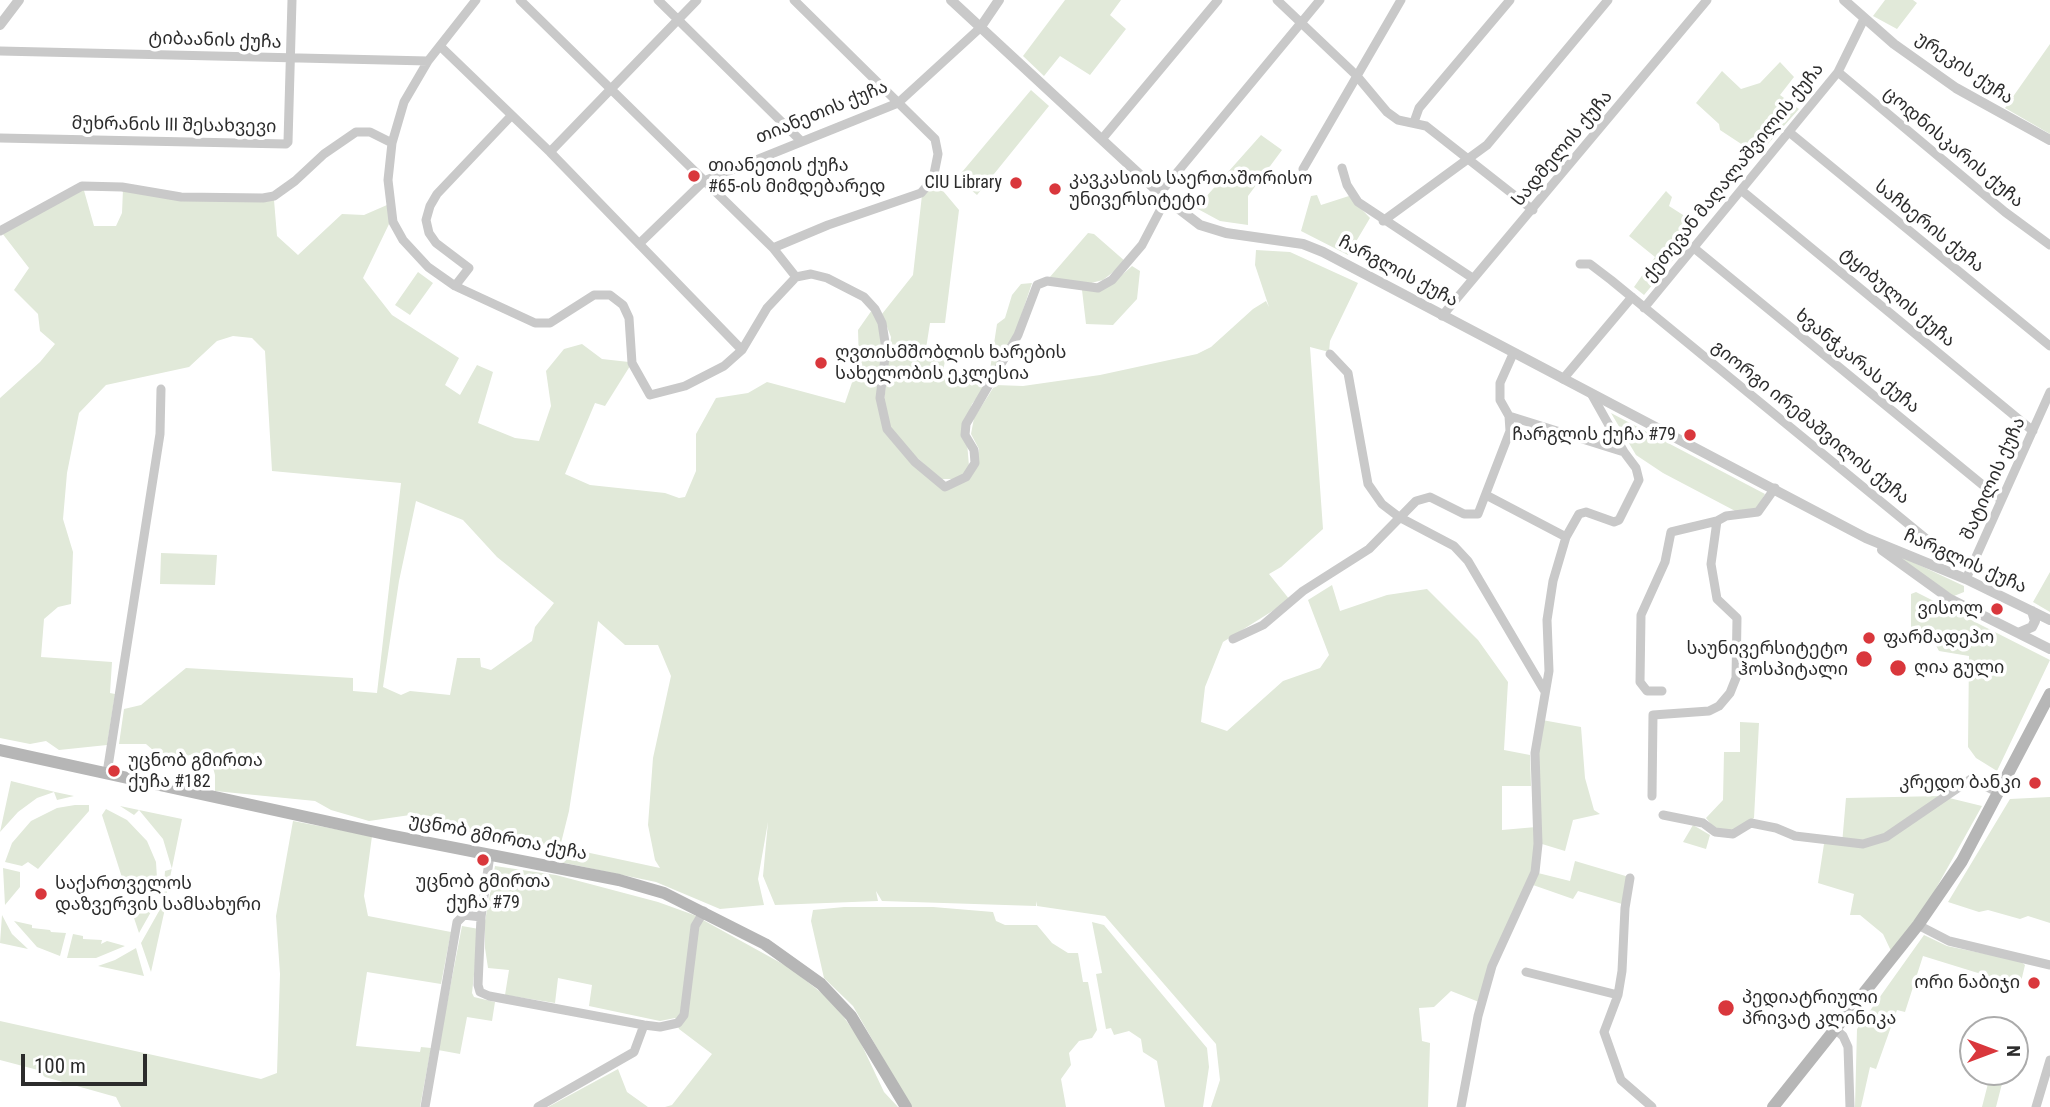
<!DOCTYPE html>
<meta charset="utf-8">
<style>
body{margin:0}
#map{position:relative;width:2050px;height:1107px;overflow:hidden;background:#fff;font-family:"Roboto Condensed",sans-serif}
canvas{display:block}
.north{position:absolute;left:1959px;top:1016px;width:70px;height:70px;box-sizing:border-box;background:#fff;border:2px solid #ababab;border-radius:50%;rotate:90deg;font-size:19px;font-weight:700;line-height:28px;text-align:center;color:#2c2c2c}
.north::after{content:'';display:block;margin:auto;width:24px;height:32px;background:#d9373c;clip-path:polygon(50% 0,100% 100%,50% 72%,0 100%)}
.scale{position:absolute;left:21px;top:1054px;width:126px;height:32px;box-sizing:border-box;border:4px solid #2c2c2c;border-top:0;padding-left:9px;font-size:21px;line-height:24px;white-space:nowrap;color:#2c2c2c;-webkit-text-stroke:5px #fff;paint-order:stroke}
</style>
<div id="map">
<canvas width="2050" height="1107"></canvas>
<div class="north">N</div>
<div class="scale">100 m</div>
</div>
<script>
const c = document.querySelector('canvas').getContext('2d');
c.lineJoin = 'round';
function fillPath(path, color) {
  c.fillStyle = color;
  c.fill(path, 'evenodd');
}
function toPath(rows) {
  const path = new Path2D();
  for (const r of rows) {
    path.moveTo(r[0], r[1]);
    for (let i = 2; i < r.length; i += 2) path.lineTo(r[i], r[i + 1]);
  }
  return path;
}
function stroke(path, color, width, dash) {
  c.strokeStyle = color;
  c.lineWidth = width;
  c.lineCap = dash ? 'butt' : 'round';
  c.setLineDash(dash || []);
  c.stroke(path);
}
function write(font, color, halo, rows, align = 'center') {
  c.font = font + ' "Roboto Condensed","Noto Sans Georgian",sans-serif';
  c.lineWidth = 7;
  c.setLineDash([]);
  c.textBaseline = 'middle';
  c.strokeStyle = halo;
  c.fillStyle = color;
  for (const [text, x, y, turn = 0] of rows) {
    c.save();
    c.translate(x, y);
    c.rotate((+turn || 0) * Math.PI / 180);
    c.textAlign = isNaN(turn) ? turn : align;
    if (halo) c.strokeText(text, 0, 0);
    c.fillText(text, 0, 0);
    c.restore();
  }
}
fillPath(toPath([
 [1065,0,1121,0,1110,15,1126,29,1090,75,1060,56,1044,76,1023,56],
 [1885,0,1913,0,1917,3,1897,29,1873,16],
 [2050,44,2050,134,2005,108],
 [1780,62,1794,77,1780,95,1799,109,1758,155,1720,130,1719,124,1696,103,1722,71,1741,89,1760,83],
 [1031,90,1049,106,977,195,957,178],
 [1261,135,1282,150,1248,196,1248,225,1220,221,1196,208],
 [933,179,959,210,945,323,930,323,925,355,946,356,943,371,986,386,972,404,962,433,967,442,969,466,961,479,940,479,911,452,889,428,884,402,891,337,882,314,913,275,922,195],
 [83,187,94,226,116,226,122,213,123,189,274,200,277,236,298,255,342,214,364,215,387,205,390,222,363,278,392,315,459,358,445,385,460,395,477,365,493,372,478,423,515,438,539,441,551,406,546,371,564,349,582,344,602,359,629,362,630,366,605,406,595,403,565,474,590,485,665,493,679,498,685,497,696,471,696,434,716,398,748,393,767,382,845,403,859,362,858,330,872,310,880,325,886,431,945,487,976,466,979,449,971,434,974,418,995,385,1023,386,1100,375,1197,354,1211,347,1253,309,1266,301,1269,307,1255,265,1256,250,1290,252,1358,283,1330,341,1329,352,1310,347,1323,529,1281,567,1269,574,1290,600,1223,642,1205,687,1201,722,1227,731,1283,681,1320,668,1329,655,1308,600,1332,585,1340,611,1387,595,1427,589,1478,640,1508,682,1504,750,1530,755,1531,786,1502,786,1502,830,1536,827,1531,878,1479,1002,1451,991,1434,1007,1419,1008,1422,1041,1430,1043,1428,1107,1211,1107,1220,1080,1216,1044,1105,916,1037,906,1037,901,1036,906,882,901,876,891,878,901,775,905,763,876,768,822,758,879,764,905,720,909,656,882,560,862,562,847,660,868,655,860,648,825,653,758,671,676,658,645,625,645,598,621,569,811,560,847,498,840,410,815,369,821,331,810,315,801,215,791,215,775,211,760,193,754,177,759,162,758,146,744,119,744,124,709,141,705,186,668,353,678,353,691,377,693,401,483,272,471,265,351,252,338,233,336,217,341,189,367,106,385,79,413,67,473,63,519,73,552,71,604,58,607,44,619,41,657,112,662,110,693,115,694,107,745,59,750,46,741,30,744,0,738,0,398,40,362,55,344,40,331,38,314,14,290,29,268,2,233],
 [416,501,463,520,497,557,554,603,535,627,532,641,491,670,481,667,480,658,457,658,450,695,410,691,401,695,383,687,399,581],
 [1666,191,1672,197,1669,206,1694,222,1688,242,1644,295,1634,287,1655,257,1629,236],
 [1317,195,1321,205,1349,196,1370,218,1348,255,1301,231,1311,196],
 [1088,233,1094,234,1126,262,1103,280,1091,283,1049,278],
 [1132,266,1140,271,1137,299,1113,325,1086,324,1082,290,1113,283],
 [418,272,433,283,410,315,395,305],
 [1032,283,1014,337,988,383,997,324,1005,318,1012,295,1021,284],
 [1611,413,1765,494,1757,508,1739,513,1663,473,1636,455],
 [1885,549,1964,586,1964,592,1954,596],
 [161,553,217,555,215,585,160,584],
 [2050,572,2050,612,2033,602],
 [1916,592,2050,660,1997,771,1976,758,1968,747,1969,656,1939,651,1927,629,1911,629,1911,594],
 [1542,720,1581,727,1585,778,1594,810,1600,814,1573,820,1565,851,1542,844,1538,746],
 [1740,722,1759,723,1754,818,1734,831,1716,830,1706,818,1723,800,1724,752,1740,752],
 [11,781,55,792,74,796,57,800,54,792,37,798,18,812,0,832],
 [1941,796,1982,806,1924,910,1891,951,1883,934,1860,915,1850,915,1854,894,1818,883,1824,844,1842,844,1846,798],
 [2050,797,2050,923,2028,916,2020,919,1988,910,1979,912,1948,902,2010,799],
 [75,805,89,805,89,811,38,869,28,862,22,866,5,862,12,843,31,821,57,808],
 [120,806,139,810,182,819,166,897,163,896,165,871,172,869,163,839,139,810,134,815],
 [106,809,127,820,147,841,156,862,158,895,139,891,137,887,126,890,102,815],
 [293,821,372,836,364,896,368,916,451,932,441,984,367,972,356,1046,420,1052,421,1047,431,1048,420,1107,121,1107,116,1097,45,1077,38,1070,0,1060,0,1021,261,1079,277,1073,280,974,276,916],
 [1693,825,1710,835,1706,849,1683,842],
 [1575,861,1629,877,1622,904,1578,891,1573,899,1533,885,1538,873,1570,881],
 [495,866,556,875,658,902,694,915,790,968,823,994,843,1016,858,1037,884,1092,898,1107,665,1107,672,1105,712,1054,679,1029,675,1018,660,1021,589,1006,592,985,558,978,555,1003,505,995,509,970,488,968,485,948,485,921],
 [3,868,20,872,20,887,5,905],
 [128,900,156,903,139,933],
 [163,904,166,904,151,972,141,943],
 [844,907,933,907,993,912,996,921,1005,925,1037,925,1052,943,1068,953,1078,953,1083,982,1088,982,1097,1030,1092,1038,1079,1041,1069,1053,1071,1065,1061,1079,1066,1107,911,1107,853,1006,824,978,811,921,813,910],
 [2,915,12,934,28,949,0,943],
 [14,921,32,925,32,928,50,930,51,932,66,933,60,956,37,947],
 [1092,922,1104,925,1207,1048,1209,1067,1203,1107,1165,1107,1157,1061,1143,1052,1141,1039,1129,1031,1114,1035,1111,1028,1106,1029,1096,974,1102,973],
 [462,926,479,929,472,993,474,997,495,1002,492,1021,467,1017,460,1054,438,1050],
 [73,934,83,936,83,939,102,940,101,944,107,941,125,946,96,958,67,958],
 [1924,935,1947,946,2020,961,2025,965,2020,986,1923,956,1905,1012,1897,1010,1876,1069,1870,1067,1861,1107,1855,1107,1857,1029],
 [136,948,144,976,98,966,115,960],
 [618,1069,627,1092,648,1107,548,1107],
 [1991,1072,2005,1072,1996,1107,1982,1107]
]), '#e1e9d9');
stroke(toPath([
 [476,0,428,61,404,102,392,143,388,180,393,222,403,240,428,267,455,286,535,323,550,323,594,295,610,295,623,305,629,318,632,363,650,395,685,386,724,366,742,350,767,308,796,277,811,274,827,278,864,297,875,309,882,323,886,349,880,398,887,429,915,462,945,487,966,477,975,463,974,450,965,435,966,424,1018,335,1037,285,1047,281,1098,288,1112,280,1142,245,1166,199],
 [520,0,773,248,796,277],
 [658,0,800,140],
 [1277,0,1356,75,1387,112,1398,120,1426,126,1533,210],
 [440,46,550,152,742,350],
 [0,51,428,61],
 [1838,72,2005,212,2050,245],
 [1414,122,1419,108,1510,0],
 [1789,132,2050,346],
 [0,138,286,144,288,142,292,0],
 [1102,139,1218,0],
 [550,152,697,0],
 [1342,168,1347,185,1358,202,1471,277],
 [1303,169,1401,0],
 [1741,190,2033,431],
 [1160,193,1320,0],
 [1383,221,1487,145,1608,0],
 [0,231,82,186,122,187,181,197,263,198,274,196,295,181,324,154,356,132,370,132,392,143],
 [639,244,704,181,898,103,980,28],
 [773,248,828,225,921,193,933,179,938,154,935,139,794,0],
 [1694,248,2001,500],
 [1580,264,1590,264,1611,280,1946,555,1971,568],
 [455,286,469,268,436,243,429,233,426,220,430,206,437,194,511,116],
 [1644,308,1838,72,1864,19],
 [1442,316,1707,0],
 [1330,354,1348,373,1368,484,1382,504,1399,517,1454,546,1468,561,1544,690],
 [1563,379,1632,297],
 [1592,395,1624,452],
 [1486,495,1566,537],
 [1966,579,2050,392],
 [1233,639,1263,625,1303,591,1369,549,1416,501,1430,497,1464,514,1478,514,1510,431,1509,416,1500,400,1500,383,1513,354],
 [1662,691,1647,691,1640,682,1641,615,1665,562,1671,532,1717,521],
 [107,773,160,434,161,389],
 [1652,796,1653,715,1709,711,1719,706,1730,693,1736,678,1737,618,1717,599,1711,564,1717,521,1726,516,1758,512,1775,488],
 [1663,815,1703,823,1715,832,1733,834,1751,823,1776,828,1795,836,1863,844,1886,837,1971,779,1999,793],
 [490,855,481,917,478,985,480,992,489,996,644,1025,660,1027,678,1023,684,1015,695,926,704,911],
 [1630,878,1625,908,1622,971,1618,995,1604,1032,1621,1080,1652,1107],
 [1918,925,1949,941,2050,965],
 [1526,972,1618,995],
 [1835,1029,1843,1036,1848,1047,1850,1107],
 [425,1107,457,922,464,915,481,917],
 [538,1107,634,1052,644,1025],
 [1461,1107,1478,1016,1492,966,1535,872,1538,844,1535,753,1549,671,1547,620,1553,581,1566,537,1579,514,1586,512,1614,522,1619,520,1639,480,1636,468,1624,452,1509,416],
 [2036,1107,2050,1060]
]), '#c9c9c9', 9);
stroke(toPath([
 [951,0,1166,199,1200,225,1226,233,1303,244,1323,252,1866,538,1966,579,2050,620],
 [1844,0,1894,44,1956,88,2050,140],
 [0,25,19,0],
 [980,28,999,0],
 [1882,550,1950,599,2050,649],
 [2018,633,2032,627,2035,621,2032,611]
]), '#c9c9c9', 10);
stroke(toPath([
 [0,750,389,835,619,880,664,893,765,944,821,984,851,1016,906,1107],
 [1773,1107,1918,925,1962,861,2050,694]
]), '#b6b6b6', 12);
for (const [x, y, r, color] of [
 [694,176,7,"#d9373c"],
 [1016,183,7,"#d9373c"],
 [1055,189,7,"#d9373c"],
 [821,363,7,"#d9373c"],
 [1690,435,7,"#d9373c"],
 [1997,609,7,"#d9373c"],
 [1869,638,7,"#d9373c"],
 [1864,659,9,"#d9373c"],
 [1898,668,9,"#d9373c"],
 [114,771,7,"#d9373c"],
 [2035,783,7,"#d9373c"],
 [483,860,7,"#d9373c"],
 [41,894,7,"#d9373c"],
 [2034,983,7,"#d9373c"],
 [1726,1008,9,"#d9373c"]
]) {
  const dot = new Path2D();
  dot.arc(x, y, r, 0, 2 * Math.PI);
  c.fillStyle = color;
  c.fill(dot);
  stroke(dot, '#fff', 2.5);
}
write('18px', '#2c2c2c', '#fff', [
 ["ტიბაანის ქუჩა",215,41,2],
 ["ურეკის ქუჩა",1964,69,34],
 ["თიანეთის ქუჩა",822,113,-22],
 ["მუხრანის III შესახვევი",174,126,1],
 ["ცოდნისკარის ქუჩა",1953,148,40],
 ["სადმელის ქუჩა",1563,149,-50],
 ["ქეთევან მაღალაშვილის ქუჩა",1734,173,-51],
 ["საჩხერის ქუჩა",1929,227,39],
 ["ჩარგლის ქუჩა",1398,272,28],
 ["ტყიბულის ქუჩა",1897,298,40],
 ["ხვანჭკარას ქუჩა",1857,362,39],
 ["გიორგი ირემაშვილის ქუჩა",1810,423,39],
 ["შატილის ქუჩა",1994,479,-66],
 ["ჩარგლის ქუჩა",1965,562,24],
 ["უცნობ გმირთა ქუჩა",498,838,11]
]);
write('18px', '#2c2c2c', '#fff', [
 ["თიანეთის ქუჩა",708,166],
 ["#65-ის მიმდებარედ",708,187],
 ["კავკასიის საერთაშორისო",1069,179],
 ["უნივერსიტეტი",1069,200],
 ["CIU Library",1002,183,"right"],
 ["ღვთისმშობლის ხარების",835,353],
 ["სახელობის ეკლესია",835,374],
 ["ჩარგლის ქუჩა #79",1676,435,"right"],
 ["ვისოლ",1983,609,"right"],
 ["ფარმადეპო",1883,638],
 ["საუნივერსიტეტო",1848,649,"right"],
 ["ჰოსპიტალი",1848,670,"right"],
 ["ღია გული",1914,668],
 ["უცნობ გმირთა",128,761],
 ["ქუჩა #182",128,782],
 ["კრედო ბანკი",2021,783,"right"],
 ["უცნობ გმირთა",483,882,"center"],
 ["ქუჩა #79",483,903,"center"],
 ["საქართველოს",55,884],
 ["დაზვერვის სამსახური",55,905],
 ["ორი ნაბიჯი",2020,983,"right"],
 ["პედიატრიული",1742,998],
 ["პრივატ კლინიკა",1742,1019]
], 'left');
</script>
